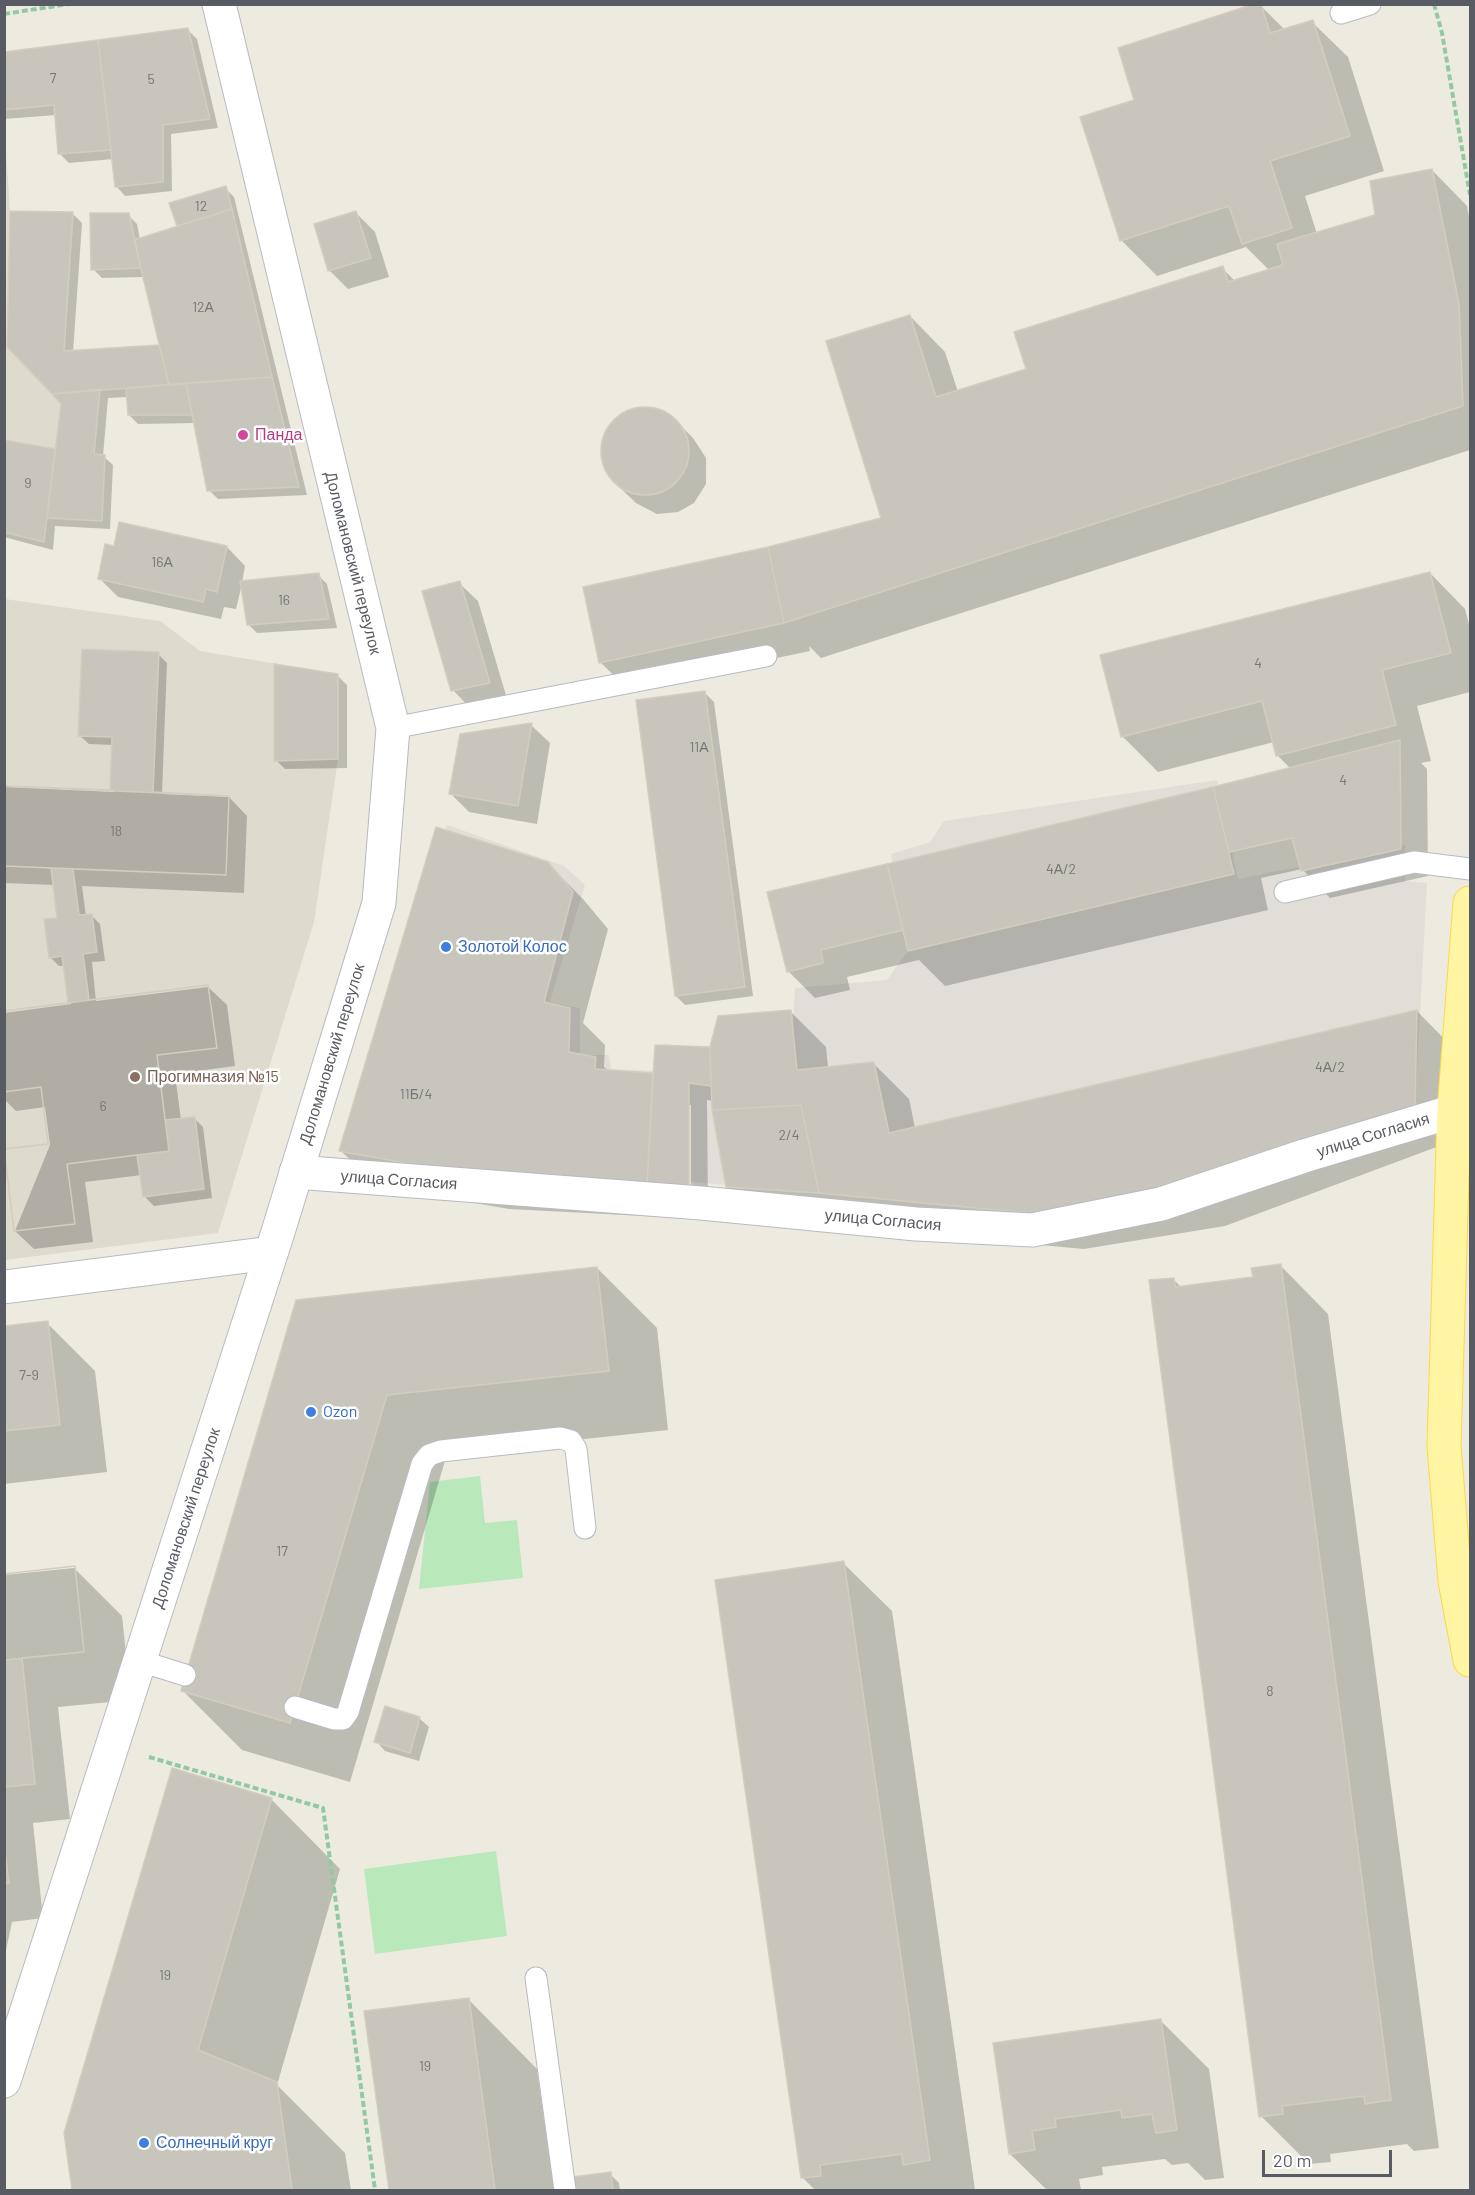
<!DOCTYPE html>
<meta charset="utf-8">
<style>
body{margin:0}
#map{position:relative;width:1475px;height:2195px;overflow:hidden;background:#edebdf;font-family:Barlow,sans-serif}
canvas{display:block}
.frame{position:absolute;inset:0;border:6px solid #585c62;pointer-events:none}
.scale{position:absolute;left:1262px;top:2150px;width:130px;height:27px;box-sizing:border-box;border:3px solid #585c62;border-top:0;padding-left:8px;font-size:18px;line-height:21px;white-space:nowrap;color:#585c62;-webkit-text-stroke:4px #fff;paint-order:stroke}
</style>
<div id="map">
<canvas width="1475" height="2195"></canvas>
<div class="frame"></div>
<div class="scale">20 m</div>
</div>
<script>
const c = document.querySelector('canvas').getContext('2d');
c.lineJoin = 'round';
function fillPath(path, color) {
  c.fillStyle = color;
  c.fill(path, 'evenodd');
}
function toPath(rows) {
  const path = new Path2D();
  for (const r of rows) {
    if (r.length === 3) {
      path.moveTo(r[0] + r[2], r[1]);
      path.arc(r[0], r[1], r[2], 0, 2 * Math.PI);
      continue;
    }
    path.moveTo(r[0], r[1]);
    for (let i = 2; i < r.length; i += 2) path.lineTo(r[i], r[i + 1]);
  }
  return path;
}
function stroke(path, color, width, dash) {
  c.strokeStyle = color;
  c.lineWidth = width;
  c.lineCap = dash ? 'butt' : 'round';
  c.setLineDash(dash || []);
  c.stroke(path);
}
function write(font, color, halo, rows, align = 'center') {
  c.font = font + ' Barlow,sans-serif';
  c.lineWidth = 5;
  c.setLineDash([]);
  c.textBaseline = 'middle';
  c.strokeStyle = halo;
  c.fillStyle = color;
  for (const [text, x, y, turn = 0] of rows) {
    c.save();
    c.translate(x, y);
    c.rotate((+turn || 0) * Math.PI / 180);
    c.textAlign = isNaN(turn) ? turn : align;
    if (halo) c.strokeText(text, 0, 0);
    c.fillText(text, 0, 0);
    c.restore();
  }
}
fillPath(toPath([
 [1217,780,1238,879,1405,845,1405,881,1427,883,1415,1107,920,1202,339,1151,447,825,564,866,585,885,550,1002,580,1008,580,1055,609,1055,611,1069,656,1071,665,1043,713,1054,730,1033,793,1022,795,988,887,980,907,952,891,854,930,842,944,821]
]), '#e0ded7');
fillPath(toPath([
 [5,150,6,152,10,211,7,346,61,404,44,542,5,532],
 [5,599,160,621,200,651,338,674,338,759,314,922,218,1233,5,1260]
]), '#dddace');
fillPath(toPath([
 [480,1476,485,1523,517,1520,523,1578,419,1589,430,1482],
 [496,1851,507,1936,375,1954,364,1869]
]), '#b9e8bb');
fillPath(toPath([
 [1259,4,1285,30,1312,22,1348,57,1384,171,1305,196,1317,234,1376,216,1432,170,1467,206,1470,222,1470,450,821,658,809,646,810,651,628,689,600,662,769,548,883,519,910,316,945,352,958,392,1028,370,1222,268,1235,281,1270,271,1246,247,1157,276,1121,240,1136,101],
 [188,30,197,39,218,128,171,134,172,191,125,196,116,186,113,159,69,163,60,154,56,115,4,119,4,53],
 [225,188,234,197,307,495,218,499,209,490,196,423,138,424,129,415,128,397,108,398,103,456,113,465,110,529,55,526,53,550,4,537,4,442,57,451,63,404,9,346,73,214,82,223,73,352,161,347,144,277,102,278,93,269,128,215,137,224,140,240,179,227,171,204],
 [356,213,375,232,389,277,348,289,330,271,316,225],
 [649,408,662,412,674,419,693,438,706,458,706,484,694,503,678,512,657,514,636,503,616,484,603,465,601,450,604,434,612,422,625,413,635,409],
 [227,547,245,566,242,583,318,575,327,584,337,628,257,633,248,624,242,584,236,609,224,607,221,619,118,597,99,578],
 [1430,573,1465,609,1470,628,1470,692,1417,706,1431,761,1421,763,1427,769,1428,876,1330,898,1302,869,1261,878,1268,910,945,986,919,960,847,977,850,990,815,998,788,971,769,893,1291,769,1277,755,1274,742,1158,772,1122,736],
 [459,583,478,601,508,702,471,709,453,690],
 [158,654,167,663,162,794,229,797,247,816,244,893,82,886,86,916,91,915,100,924,105,961,92,962,96,1001,208,987,227,1005,235,1066,175,1074,181,1120,194,1118,203,1127,212,1198,154,1206,145,1197,142,1175,85,1182,93,1242,34,1249,15,1231,50,1145,45,1107,16,1111,4,1099,4,1013,71,1004,64,966,59,966,50,957,59,919,54,885,4,883,4,787,114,792,113,745,89,744,79,735],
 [338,676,347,685,347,768,285,769,276,760],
 [705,693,714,702,753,996,685,1005,676,996],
 [531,725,550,743,537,824,469,812,450,793],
 [547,863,583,899,608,929,583,1023,605,1045,604,1067,609,1071,653,1075,655,1077,657,1046,711,1048,791,1012,826,1047,828,1068,873,1063,909,1099,915,1128,1417,1011,1452,1047,1450,1142,1225,1226,1084,1249,856,1228,746,1206,727,1187,713,1101,707,1100,708,1203,682,1218,509,1209,377,1186,341,1151],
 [689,1105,691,1105,691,1192,688,1192],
 [1280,1265,1328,1314,1439,2148,1414,2151,1407,2144,1330,2154,1331,2162,1309,2164,1261,2116,1173,1279,1182,1288,1254,1279],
 [597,1268,657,1328,668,1430,447,1454,350,1782,242,1750,182,1690,297,1301],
 [47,1323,95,1371,107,1472,4,1484,4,1328],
 [843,1563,892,1611,975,2190,815,2190,803,2178],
 [74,1568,122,1616,131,1700,58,1707,70,1819,33,1823,43,1918,12,1922,4,1960,4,1575],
 [419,1718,429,1727,419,1761,385,1751,376,1741],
 [271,1799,340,1869,277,2085,345,2153,351,2190,74,2190,65,2134],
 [468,1999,537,2069,554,2190,390,2190,366,2012],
 [1161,2021,1209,2069,1224,2178,1205,2180,1188,2163,1172,2165,1165,2159,1102,2167,1103,2175,1079,2179,1081,2190,1047,2190,1010,2154,995,2044],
 [610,2174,619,2183,620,2190,576,2190,574,2179]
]), '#0003');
const building = toPath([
 [1254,4,1261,4,1270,33,1313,20,1350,136,1270,161,1292,228,1242,244,1229,206,1120,241,1080,117,1134,100,1118,48,1254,4],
 [188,28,210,119,163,125,163,182,115,187,98,40,188,28],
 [98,40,111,150,58,154,54,105,4,110,4,52,98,40],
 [1432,169,1459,304,1463,406,784,623,768,547,881,518,826,341,910,315,936,397,1026,369,1014,332,1223,266,1228,282,1283,265,1277,244,1375,215,1370,181,1432,169],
 [226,186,232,209,177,226,169,203,226,186],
 [232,209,272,377,169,385,134,240,232,209],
 [10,211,73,212,64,351,159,345,169,385,52,394,7,347,10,211],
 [356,211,371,258,328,271,314,224,356,211],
 [90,213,129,213,141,268,91,270,90,213],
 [272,377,299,487,207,491,186,383,272,377],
 [186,383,192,415,128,415,126,388,186,383],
 [100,389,94,454,105,455,102,521,47,518,61,404,52,394,100,389],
 [645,451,44],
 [4,440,55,449,44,542,4,532,4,440],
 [119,522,227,546,217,592,206,589,203,602,98,579,105,544,114,546,119,522],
 [768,547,784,623,599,663,583,587,768,547],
 [1430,572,1451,653,1382,670,1396,725,1276,756,1262,701,1121,737,1100,655,1430,572],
 [319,573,329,619,247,625,240,581,319,573],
 [460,581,490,683,451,691,422,591,460,581],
 [82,649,159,652,153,792,229,796,226,875,73,869,79,915,92,914,97,952,83,954,89,1000,208,985,217,1048,157,1055,165,1120,195,1117,204,1189,143,1197,137,1155,67,1164,75,1224,14,1231,4,1149,48,1144,41,1087,4,1092,4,1011,68,1003,62,956,49,958,44,919,57,918,51,868,4,866,4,786,110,790,112,737,78,736,82,649],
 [274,664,338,674,338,759,274,761,274,664],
 [705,691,745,987,675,996,636,700,705,691],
 [532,723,518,806,449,794,460,734,532,723],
 [1400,740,1401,849,1301,871,1292,838,1229,852,1213,787,1400,740],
 [4,786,229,796,226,875,4,866,4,786],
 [1213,787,1234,874,908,951,887,864,1213,787],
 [436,827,548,862,573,892,544,1002,570,1008,569,1052,596,1057,595,1069,653,1073,647,1183,472,1175,339,1151,436,827],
 [887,864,903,930,821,950,823,963,787,972,767,892,887,864],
 [208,985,217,1048,157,1055,169,1151,67,1164,75,1224,14,1231,4,1149,48,1144,41,1087,4,1092,4,1011,208,985],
 [791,1010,797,1070,874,1062,889,1133,1417,1010,1415,1107,1189,1191,1048,1215,819,1193,801,1105,712,1110,710,1047,718,1016,791,1010],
 [655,1045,710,1047,711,1086,689,1083,689,1185,647,1183,655,1045],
 [801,1105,819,1193,726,1187,712,1110,801,1105],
 [1281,1264,1391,2100,1365,2104,1364,2096,1282,2106,1283,2114,1259,2117,1149,1280,1174,1278,1175,1287,1253,1277,1251,1268,1281,1264],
 [597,1267,609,1371,387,1395,290,1723,181,1691,296,1300,597,1267],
 [48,1321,60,1425,4,1431,4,1326,48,1321],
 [844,1561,930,2160,903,2165,902,2154,820,2165,821,2176,801,2178,715,1580,844,1561],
 [75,1566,84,1652,4,1660,4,1574,75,1566],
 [75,1566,84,1652,22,1658,35,1784,4,1787,4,1574,75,1566],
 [385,1706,420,1717,410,1753,374,1742,385,1706],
 [172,1768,272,1798,198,2050,277,2082,292,2190,72,2190,64,2133,172,1768],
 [4,1845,9,1883,4,1884,4,1845],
 [469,1998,495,2190,389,2190,364,2011,469,1998],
 [1161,2019,1177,2130,1156,2133,1152,2114,1122,2118,1121,2110,1055,2119,1056,2127,1032,2131,1035,2150,1009,2154,993,2043,1161,2019],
 [611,2172,613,2190,574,2190,572,2177,611,2172]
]);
fillPath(building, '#c8c5bc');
stroke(building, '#d3cdbd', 1.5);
const service = toPath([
 [1341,13,1370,4],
 [393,728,766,656],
 [1285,892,1414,862,1470,869],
 [140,1661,185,1675],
 [295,1707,334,1719,343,1719,348,1712,422,1464,429,1455,441,1451,560,1438,571,1441,576,1449,585,1528],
 [536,1978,565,2190]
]);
const minor = toPath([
 [296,1172,701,1203,916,1224,1032,1230,1161,1204,1304,1156,1454,1111],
 [4,1287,271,1253]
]);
const tertiary = toPath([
 [4,2081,278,1232,379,903,393,728,219,4]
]);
const primary = toPath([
 [1470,903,1454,1111,1444,1446,1455,1581,1470,1660]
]);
stroke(service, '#b8bac0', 23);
stroke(minor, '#b8bac0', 35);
stroke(tertiary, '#b8bac0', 35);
stroke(primary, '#ffd647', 35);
stroke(toPath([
 [1434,4,1442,33,1470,195],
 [4,14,69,4],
 [149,1757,323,1808,375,2190]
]), '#92c9a4', 4, [6, 3]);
stroke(service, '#fff', 21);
stroke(minor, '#fff', 33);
stroke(tertiary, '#fff', 33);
stroke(primary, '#fff5a3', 33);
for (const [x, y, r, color] of [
 [243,435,6,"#d1479c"],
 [446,947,6,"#3f7fe0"],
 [135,1077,6,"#8d6e63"],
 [311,1412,6,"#3f7fe0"],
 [144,2143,6,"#3f7fe0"]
]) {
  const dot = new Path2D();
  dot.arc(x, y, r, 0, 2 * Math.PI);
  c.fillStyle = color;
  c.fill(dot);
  stroke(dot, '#fff', 2);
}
write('14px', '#747678', null, [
 ["7",53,78],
 ["5",151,79],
 ["12",201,206],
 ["12А",203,307],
 ["9",28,483],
 ["16А",162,562],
 ["16",284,600],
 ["4",1258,663],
 ["11А",699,747],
 ["4",1343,780],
 ["18",116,831],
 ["4А/2",1061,869],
 ["4А/2",1330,1067],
 ["11Б/4",416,1094],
 ["6",103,1106],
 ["2/4",789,1135],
 ["7-9",29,1375],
 ["17",282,1551],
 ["8",1270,1691],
 ["19",165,1975],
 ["19",425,2066]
]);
write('16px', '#b23c85', '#fff', [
 ["Панда",255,435]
], 'left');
write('16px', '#585c62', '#fff', [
 ["Доломановский переулок",353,563,76],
 ["Доломановский переулок",332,1054,-73],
 ["улица Согласия",1373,1135,-17],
 ["улица Согласия",399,1180,4],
 ["улица Согласия",883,1220,5],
 ["Доломановский переулок",186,1518,-72]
]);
write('16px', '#366cbe', '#fff', [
 ["Золотой Колос",458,947],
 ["Ozon",323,1412],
 ["Солнечный круг",156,2143]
], 'left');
write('16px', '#785e54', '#fff', [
 ["Прогимназия №15",147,1077]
], 'left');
</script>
